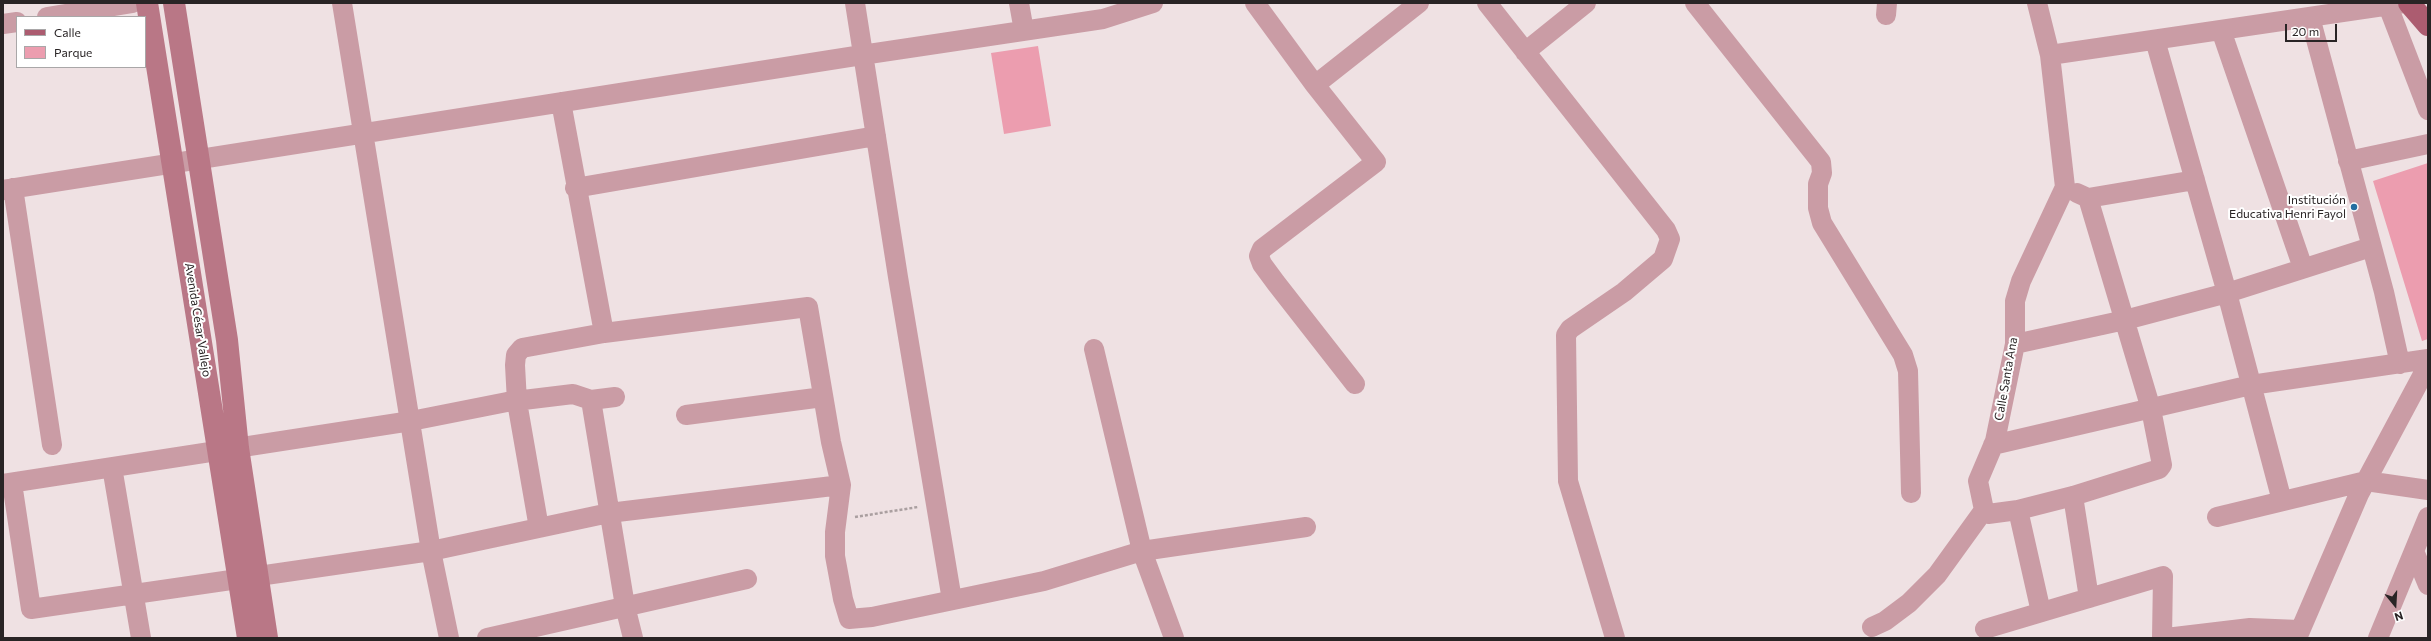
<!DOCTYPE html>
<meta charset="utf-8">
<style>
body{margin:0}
#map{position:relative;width:2431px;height:641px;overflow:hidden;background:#efe1e3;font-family:Commissioner,sans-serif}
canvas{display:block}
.frame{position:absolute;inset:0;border:4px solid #292425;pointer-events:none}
.legend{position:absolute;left:16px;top:16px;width:130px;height:52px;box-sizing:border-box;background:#fff;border:1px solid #a9a7a8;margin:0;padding:5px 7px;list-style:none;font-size:12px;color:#292425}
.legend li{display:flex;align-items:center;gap:8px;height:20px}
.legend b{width:20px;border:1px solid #a9a7a8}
.north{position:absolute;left:2375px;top:585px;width:40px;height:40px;-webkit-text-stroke:3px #fff;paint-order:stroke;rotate:162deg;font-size:11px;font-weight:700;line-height:16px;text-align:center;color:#292425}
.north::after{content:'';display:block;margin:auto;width:14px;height:18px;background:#292425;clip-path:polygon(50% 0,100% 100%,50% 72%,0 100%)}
.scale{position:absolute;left:2285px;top:24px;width:52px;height:18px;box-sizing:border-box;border:2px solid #292425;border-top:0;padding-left:5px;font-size:12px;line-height:14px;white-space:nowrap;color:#292425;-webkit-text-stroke:3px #fff;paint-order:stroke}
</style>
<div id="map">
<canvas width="2431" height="641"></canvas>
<div class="frame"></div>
<ul class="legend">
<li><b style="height:5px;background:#ac5c70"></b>Calle</li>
<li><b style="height:11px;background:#ec9daf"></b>Parque</li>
</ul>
<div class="north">N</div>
<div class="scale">20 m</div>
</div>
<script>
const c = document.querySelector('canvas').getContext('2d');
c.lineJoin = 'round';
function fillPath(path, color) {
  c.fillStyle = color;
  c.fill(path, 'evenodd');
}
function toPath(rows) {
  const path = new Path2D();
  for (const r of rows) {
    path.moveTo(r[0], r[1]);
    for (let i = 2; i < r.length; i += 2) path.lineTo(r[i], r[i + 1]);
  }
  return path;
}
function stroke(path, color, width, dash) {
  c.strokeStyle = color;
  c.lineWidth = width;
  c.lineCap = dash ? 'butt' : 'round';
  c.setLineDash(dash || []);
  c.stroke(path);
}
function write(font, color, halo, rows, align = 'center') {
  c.font = font + ' Commissioner,sans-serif';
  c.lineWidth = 4;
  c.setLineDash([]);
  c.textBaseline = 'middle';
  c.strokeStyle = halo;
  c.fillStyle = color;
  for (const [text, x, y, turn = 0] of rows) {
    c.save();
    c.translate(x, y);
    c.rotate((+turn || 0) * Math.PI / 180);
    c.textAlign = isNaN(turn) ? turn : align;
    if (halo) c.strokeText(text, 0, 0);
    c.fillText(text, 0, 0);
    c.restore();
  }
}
fillPath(toPath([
 [1038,46,1051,126,1004,134,991,53],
 [2428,163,2428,339,2422,341,2373,181]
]), '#ec9daf');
stroke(toPath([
 [855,517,918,507]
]), '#aa9fa0', 2.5, [3, 2]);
stroke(toPath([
 [342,3,431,551,449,638],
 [855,3,898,277,952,600],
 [1019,3,1024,31],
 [1255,3,1315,85,1376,162,1262,249,1259,256,1262,264,1276,283,1355,384],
 [1487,3,1666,230,1670,239,1663,259,1624,292,1570,329,1566,335,1568,481,1615,638],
 [1695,3,1821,162,1822,173,1818,184,1818,208,1822,223,1903,355,1908,371,1911,493],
 [2037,3,2050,55,2065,187,2021,281,2015,301,2015,344,1995,441,1978,481,1984,510,1988,514,2018,510,2073,496,2159,469,2162,465,2151,409,2088,198],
 [2388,6,2428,110],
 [1886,15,1887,3],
 [47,17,133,3],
 [2310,17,2384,292,2400,364],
 [3,24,17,22],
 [2221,30,2303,268],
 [2155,40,2227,293,2371,247],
 [1525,52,1586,3],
 [2050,55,2404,3],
 [1315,85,1419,3],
 [561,102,604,333],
 [2348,161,2428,144],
 [13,188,52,445],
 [575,188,876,136],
 [3,190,862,55,1103,19,1153,3],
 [2077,193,2088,198,2195,180],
 [2015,344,2125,320,2227,293,2282,501],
 [1094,349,1142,551,1174,638],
 [591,400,625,606,633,638],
 [686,415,823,397],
 [1993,445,2251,385,2428,359],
 [112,467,141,638],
 [12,483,31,609,431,551,609,513,841,485],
 [3,484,411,421,507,402,573,394,591,400,615,397],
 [2073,496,2089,598],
 [2018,510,2041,612],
 [2217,517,2366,481,2428,490],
 [539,528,517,402,515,365,516,355,522,348,604,333,808,307,831,442,841,485,835,532,835,556,843,599,849,619,872,617,1044,581,1142,551,1306,527],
 [2414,551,2428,585],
 [1872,627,1885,621,1909,603,1937,575,1984,510],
 [1985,629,2163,576,2162,638],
 [487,638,747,579],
 [2166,638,2250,628,2299,630],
 [2297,638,2359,494,2428,365],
 [2378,638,2428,517]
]), '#ca9ca5', 20);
stroke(toPath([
 [147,3,248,638],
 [174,3,227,340,238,448,267,638]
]), '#b97786', 22);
stroke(toPath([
 [2409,3,2428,25]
]), '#ac5c70', 22);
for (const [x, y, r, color] of [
 [2354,207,4,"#236ea1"]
]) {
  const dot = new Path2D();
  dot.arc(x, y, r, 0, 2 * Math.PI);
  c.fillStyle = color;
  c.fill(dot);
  stroke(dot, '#fff', 1.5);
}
write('12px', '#292425', '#fff', [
 ["Institución",2346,200],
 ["Educativa Henri Fayol",2346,214]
], 'right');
write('12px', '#292425', '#fff', [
 ["Avenida César Vallejo",198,320,81],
 ["Calle Santa Ana",2006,379,-80]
]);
</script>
